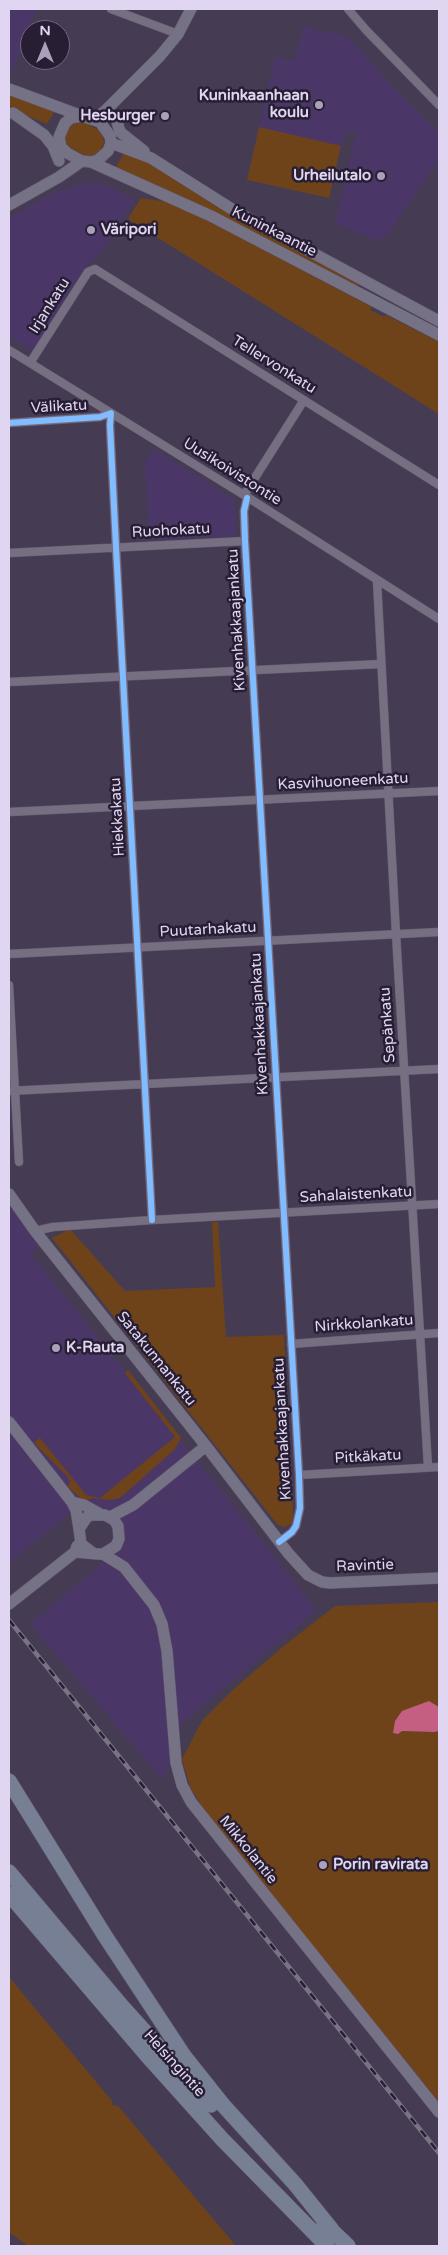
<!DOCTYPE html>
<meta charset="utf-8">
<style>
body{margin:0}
#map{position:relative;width:448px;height:2255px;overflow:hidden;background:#453c54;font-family:"Varela Round",sans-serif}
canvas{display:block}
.frame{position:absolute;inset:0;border:10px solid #e0d6f2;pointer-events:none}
.north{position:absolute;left:20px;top:20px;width:50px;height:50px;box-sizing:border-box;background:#271e33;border:1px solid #71687f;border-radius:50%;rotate:0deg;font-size:14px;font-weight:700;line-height:20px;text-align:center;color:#e0d6f2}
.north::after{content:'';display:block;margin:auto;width:18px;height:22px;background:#aaa0bb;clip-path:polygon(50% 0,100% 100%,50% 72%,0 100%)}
</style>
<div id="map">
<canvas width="448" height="2255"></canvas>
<div class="frame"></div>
<div class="north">N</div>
</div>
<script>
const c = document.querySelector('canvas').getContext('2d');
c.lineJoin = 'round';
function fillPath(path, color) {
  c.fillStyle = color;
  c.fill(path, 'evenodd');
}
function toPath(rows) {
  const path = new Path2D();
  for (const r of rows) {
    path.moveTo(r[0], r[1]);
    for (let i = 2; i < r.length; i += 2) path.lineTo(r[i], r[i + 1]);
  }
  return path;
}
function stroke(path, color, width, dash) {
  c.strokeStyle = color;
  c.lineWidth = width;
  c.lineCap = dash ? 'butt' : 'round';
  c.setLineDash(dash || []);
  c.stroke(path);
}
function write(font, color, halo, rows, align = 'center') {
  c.font = font + ' "Varela Round",sans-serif';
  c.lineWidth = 5;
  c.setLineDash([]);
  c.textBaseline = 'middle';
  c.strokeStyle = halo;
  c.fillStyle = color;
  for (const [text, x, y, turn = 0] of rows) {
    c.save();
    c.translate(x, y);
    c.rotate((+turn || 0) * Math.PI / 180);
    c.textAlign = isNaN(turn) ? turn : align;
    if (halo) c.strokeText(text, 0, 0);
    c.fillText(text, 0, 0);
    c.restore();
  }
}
fillPath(toPath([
 [9,9,37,9,9,79],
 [303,26,349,37,390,84,439,134,439,159,389,233,379,241,335,223,357,131,344,135,329,198,247,180,275,57,295,61],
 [93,183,106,185,135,199,102,251,84,268,33,351,9,336,9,218,53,193,80,185],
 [154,449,235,500,236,536,149,540,145,463],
 [9,1205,39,1248,30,1253,317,1610,182,1723,163,1780,30,1624,126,1543,85,1495,72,1511,9,1563]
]), '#4b3767');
fillPath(toPath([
 [9,94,55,111,47,124,23,114,9,105],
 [78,122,84,122,102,132,104,143,99,154,87,156,70,148,66,142,65,137,68,127],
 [259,127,341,146,329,198,247,180],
 [125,151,140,157,214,205,360,283,356,289,114,171],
 [141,198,174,203,372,307,370,310,384,317,386,315,439,342,439,414,128,219],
 [212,1222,218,1222,226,1337,284,1335,293,1514,292,1524,285,1527,278,1525,52,1238,70,1229,125,1291,215,1287],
 [128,1370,181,1438,174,1450,120,1498,111,1500,93,1498,84,1501,68,1487,70,1481,67,1476,34,1443,40,1438,86,1495,100,1498,175,1437,125,1373],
 [439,1602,439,1707,438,1705,402,1731,434,1732,439,1731,439,2102,206,1813,190,1787,182,1759,202,1721,236,1687,285,1645,335,1606],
 [9,1977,112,2101,112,2105,118,2106,236,2246,28,2246,9,2232]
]), '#6f4319');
fillPath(toPath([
 [429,1701,439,1707,439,1731,434,1732,402,1731,398,1734,393,1733,395,1721,402,1711]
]), '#c45f81');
const street = toPath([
 [111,9,178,34],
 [348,9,366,30,439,105],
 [9,350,244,495,439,619],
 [30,363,88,272,95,269,439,485],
 [9,423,100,417,111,413,110,425,116,547,152,1220],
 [244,495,304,400],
 [247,498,244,511,245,541,299,1475,300,1508,296,1526,292,1532,279,1542],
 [9,553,245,541],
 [377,581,396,934,428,1467],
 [9,682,381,664],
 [9,812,439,791],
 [9,954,439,932],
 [9,985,19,1162],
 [9,1091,439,1069],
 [35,1231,53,1227,152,1220,439,1204],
 [291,1344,439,1333],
 [299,1475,439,1467]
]);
const secondary = toPath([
 [9,89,82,116],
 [13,113,44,135,53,146,59,161],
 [82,116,100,122,110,136,111,143,108,151,98,160,91,162,82,161,67,153,61,147,59,137,65,123,71,118,82,116],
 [91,117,100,115,106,110,160,56,178,34,191,9],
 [116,118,120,132,144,151],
 [111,143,151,158,235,211,439,321],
 [91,162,211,216,439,335],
 [9,205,59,177,82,161],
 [9,1194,35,1231,206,1446,288,1553,308,1575,322,1582,330,1583,439,1578],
 [9,1422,72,1502,76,1510,79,1529],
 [72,1502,84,1505,100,1514],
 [110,1517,133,1505,206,1446],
 [75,1552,98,1554,103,1554,116,1546,119,1539,118,1526,114,1520,105,1515,92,1515,87,1517,79,1529,81,1544,93,1553],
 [103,1554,124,1567,154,1605,162,1624,167,1651,176,1763,182,1785,191,1802,439,2112],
 [9,1604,75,1552,77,1546]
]);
const highway = toPath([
 [9,1781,105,1936,184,2056,223,2105,295,2184,332,2230],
 [9,1872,120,2004,211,2105],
 [9,1894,151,2060,222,2139,327,2246],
 [324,2223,348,2246]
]);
stroke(street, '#635a70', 9);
stroke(secondary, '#635a70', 12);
stroke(highway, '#635a70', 16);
stroke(street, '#766e81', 8);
stroke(secondary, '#757285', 11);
stroke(highway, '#777f95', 15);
const rail = toPath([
 [9,1620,439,2153]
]);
stroke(rail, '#7a7384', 4.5);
stroke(rail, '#271e33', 2.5, [8]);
stroke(toPath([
 [9,423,100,417,111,413,110,425,116,547,152,1220],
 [247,498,244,511,245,541,299,1475,300,1508,296,1526,292,1532,279,1542]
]), '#80bcff', 6);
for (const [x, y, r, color] of [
 [319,105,5,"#aaa0bb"],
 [165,116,5,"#aaa0bb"],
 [381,176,5,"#aaa0bb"],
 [91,230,5,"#aaa0bb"],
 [56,1348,5,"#aaa0bb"],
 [323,1865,5,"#aaa0bb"]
]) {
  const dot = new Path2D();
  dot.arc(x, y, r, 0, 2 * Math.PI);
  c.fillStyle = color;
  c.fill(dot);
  stroke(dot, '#271e33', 2);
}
write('bold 15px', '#e0d6f2', '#271e33', [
 ["Kuninkaanhaan",309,96],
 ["koulu",309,113],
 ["Hesburger",155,116],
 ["Urheilutalo",371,176],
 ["Väripori",101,230,"left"],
 ["K-Rauta",66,1348,"left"],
 ["Porin ravirata",333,1865,"left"]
], 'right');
write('15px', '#e0d6f2', '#271e33', [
 ["Kuninkaantie",274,232,27],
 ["Irjankatu",50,306,-58],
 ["Tellervonkatu",274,365,32],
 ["Välikatu",59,407,-3],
 ["Uusikoivistontie",232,472,32],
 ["Ruohokatu",171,531,-3],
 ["Kivenhakkaajankatu",237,620,-93],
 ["Kasvihuoneenkatu",343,782,-3],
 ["Hiekkakatu",118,817,-93],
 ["Puutarhakatu",208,930,-3],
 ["Kivenhakkaajankatu",260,1024,-93],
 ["Sepänkatu",388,1025,-94],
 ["Sahalaistenkatu",356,1195,-3],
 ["Nirkkolankatu",364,1324,-4],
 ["Satakunnankatu",156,1359,51],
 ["Kivenhakkaajankatu",283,1429,-93],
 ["Pitkäkatu",368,1457,-3],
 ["Ravintie",365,1566,-2],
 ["Mikkolantie",248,1850,51],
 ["Helsingintie",174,2064,48]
]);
</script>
